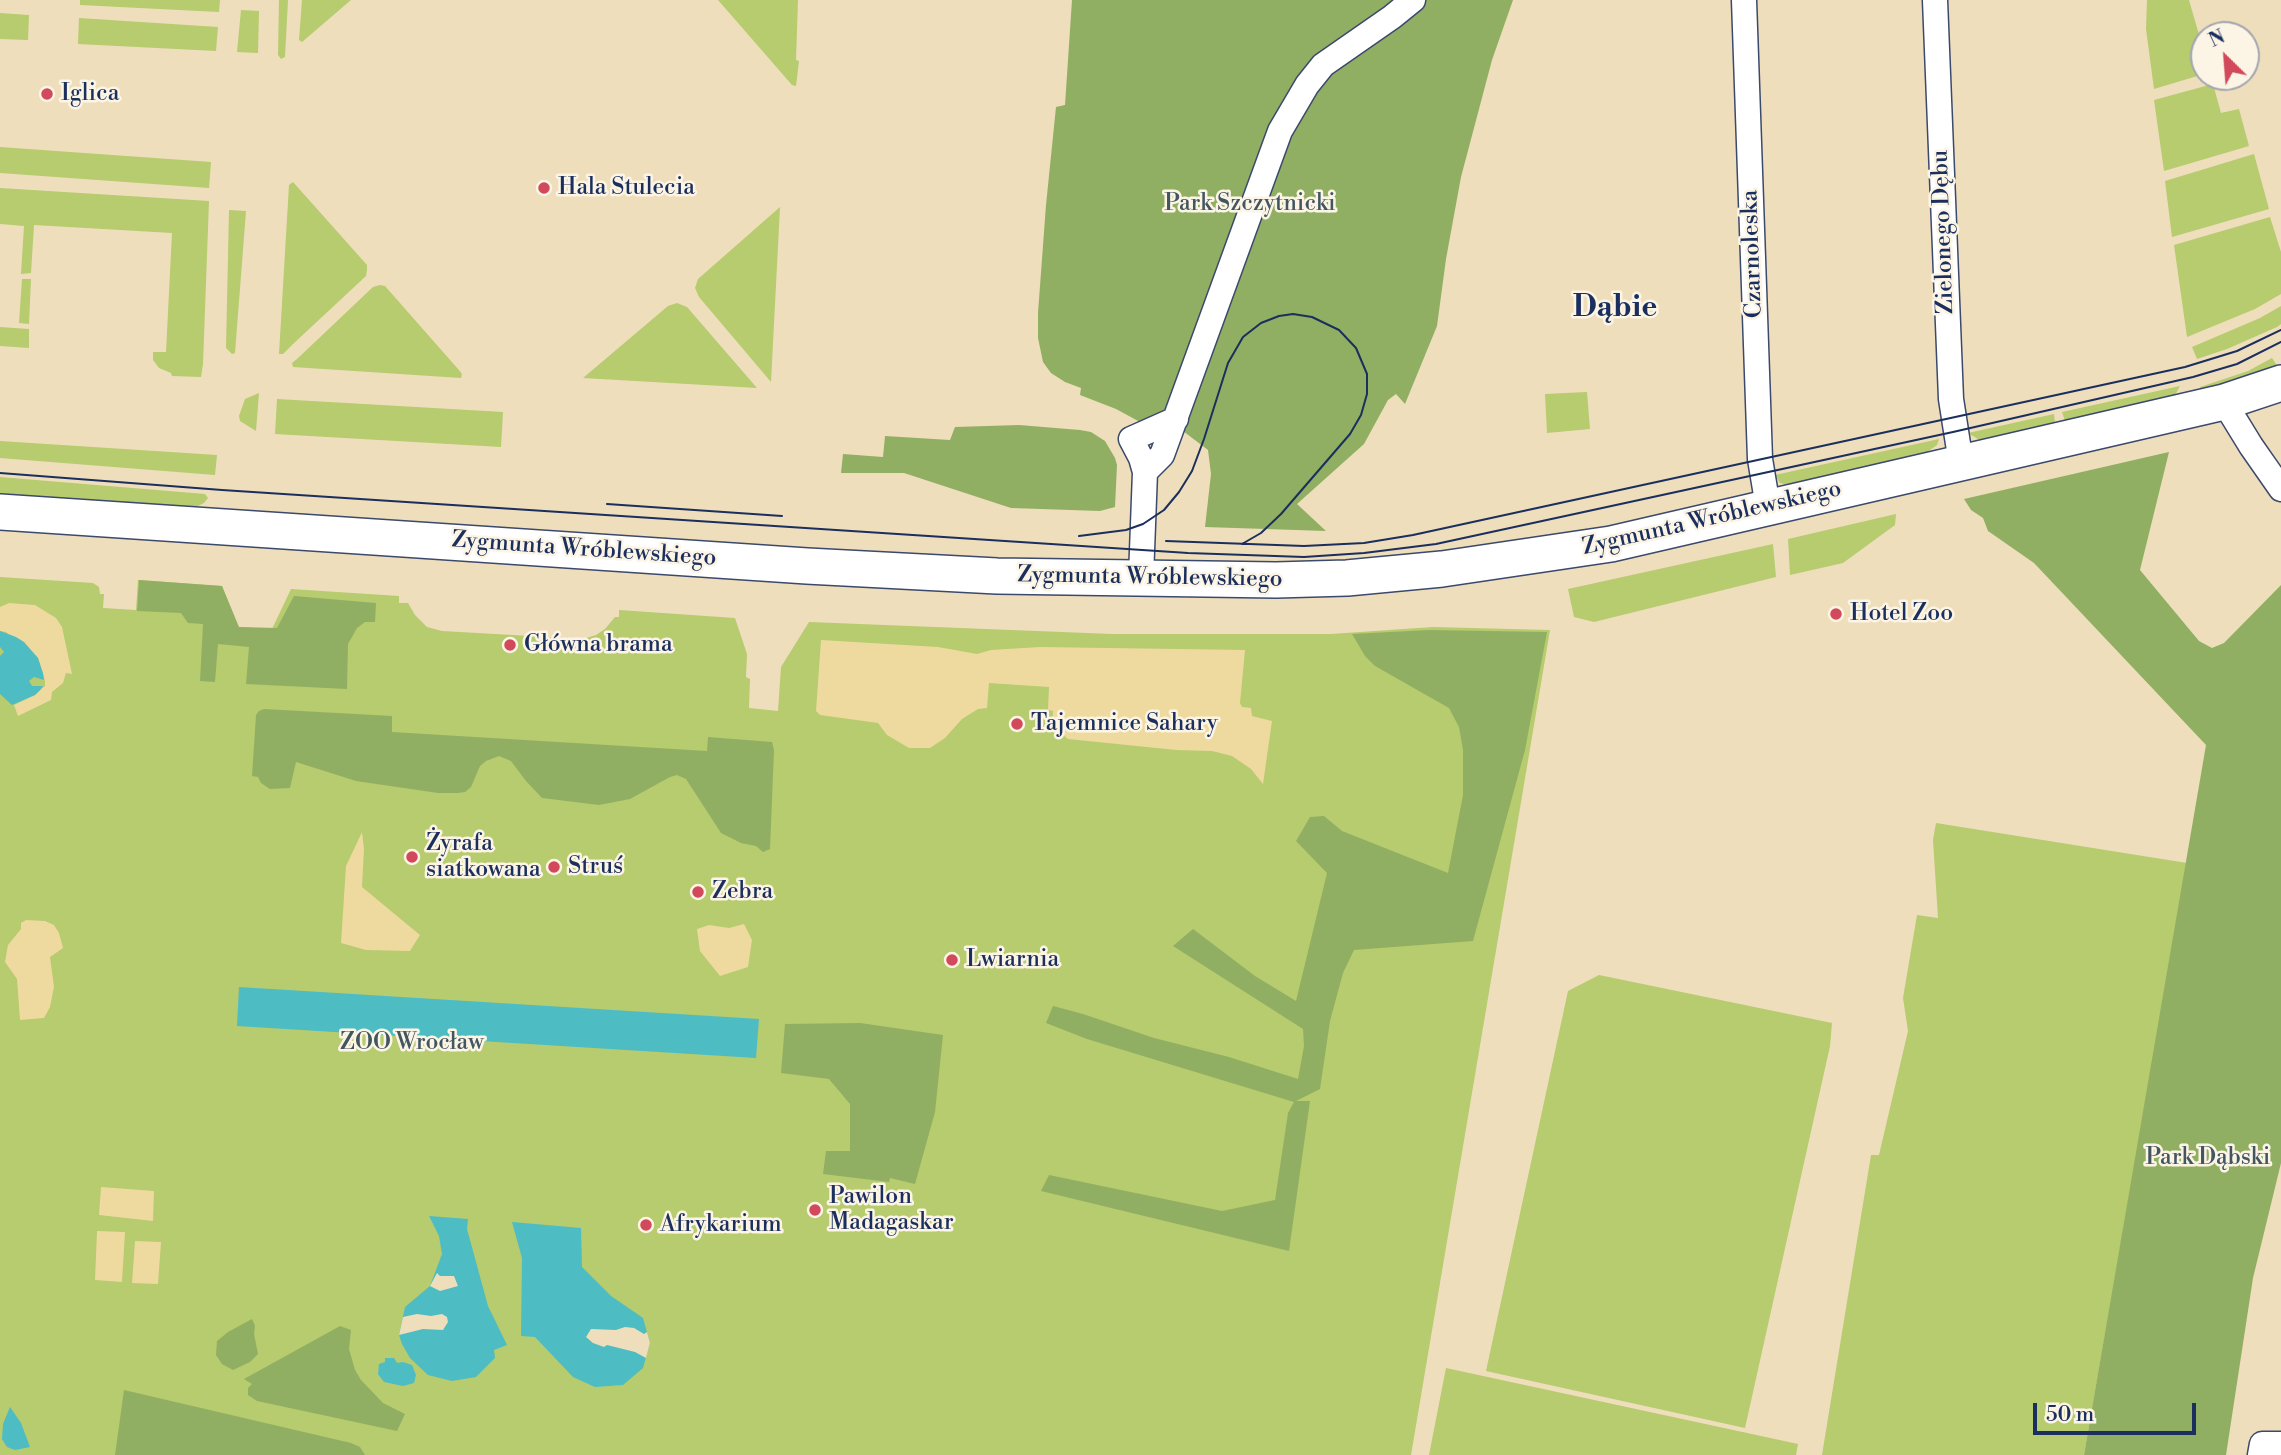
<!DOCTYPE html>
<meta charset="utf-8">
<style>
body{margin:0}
#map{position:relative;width:2281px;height:1455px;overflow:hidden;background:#eedebc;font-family:"Libre Bodoni",serif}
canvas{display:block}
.north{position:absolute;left:2190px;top:21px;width:70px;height:70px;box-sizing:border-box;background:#fcf5e5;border:2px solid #a2a6af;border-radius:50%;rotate:335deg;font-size:19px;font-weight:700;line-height:28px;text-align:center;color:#1b2f5e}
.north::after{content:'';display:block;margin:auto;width:24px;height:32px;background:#d1495b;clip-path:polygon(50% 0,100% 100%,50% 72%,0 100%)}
.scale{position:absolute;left:2033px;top:1403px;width:163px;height:32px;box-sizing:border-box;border:4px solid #1b2f5e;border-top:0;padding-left:9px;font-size:21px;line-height:24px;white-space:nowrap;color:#1b2f5e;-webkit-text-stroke:5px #fcf5e5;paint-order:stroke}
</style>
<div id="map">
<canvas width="2281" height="1455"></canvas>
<div class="north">N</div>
<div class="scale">50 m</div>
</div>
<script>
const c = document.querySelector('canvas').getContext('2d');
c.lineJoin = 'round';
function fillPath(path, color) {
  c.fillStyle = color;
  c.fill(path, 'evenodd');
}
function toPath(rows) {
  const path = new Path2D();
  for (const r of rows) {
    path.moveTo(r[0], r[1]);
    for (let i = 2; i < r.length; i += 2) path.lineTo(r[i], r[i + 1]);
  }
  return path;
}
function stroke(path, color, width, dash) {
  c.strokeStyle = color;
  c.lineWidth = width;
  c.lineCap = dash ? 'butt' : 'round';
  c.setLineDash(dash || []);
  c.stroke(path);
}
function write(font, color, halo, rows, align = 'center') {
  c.font = font + ' "Libre Bodoni",serif';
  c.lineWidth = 5;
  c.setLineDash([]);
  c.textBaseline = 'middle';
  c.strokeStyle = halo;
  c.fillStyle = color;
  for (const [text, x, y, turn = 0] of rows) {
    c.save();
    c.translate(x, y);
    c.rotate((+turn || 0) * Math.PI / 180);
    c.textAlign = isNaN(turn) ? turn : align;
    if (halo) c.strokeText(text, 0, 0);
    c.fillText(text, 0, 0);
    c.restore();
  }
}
fillPath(toPath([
 [80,0,220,0,219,12,80,5],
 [279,0,288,0,285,57,281,59,278,55],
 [302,0,351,0,302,42,299,40],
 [718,0,798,0,796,60,799,61,796,86,792,85],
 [2147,0,2189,0,2204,52,2204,74,2154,89,2146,29],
 [241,10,259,11,258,53,237,52],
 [0,13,29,15,28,40,0,39],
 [79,18,218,27,216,51,78,44],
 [2213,84,2221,113,2239,109,2249,146,2164,171,2154,100],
 [0,147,211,162,209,188,0,173],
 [2254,154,2269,209,2172,237,2165,181],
 [293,182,367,265,367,270,366,276,293,344,283,354,279,354,289,185],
 [0,188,209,201,203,364,201,377,172,376,171,373,159,368,153,360,153,352,166,352,172,233,34,225,31,273,21,274,24,226,0,224],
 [780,207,771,382,699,297,695,288,698,279],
 [229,210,246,211,235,353,232,354,226,348],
 [2270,217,2281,252,2281,294,2255,309,2187,337,2174,245],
 [22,279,31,279,29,324,19,323],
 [380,285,385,286,458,369,462,374,461,378,293,367,292,363,297,359,373,287],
 [677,303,687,307,757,388,583,378,668,306],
 [2281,306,2281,324,2277,327,2227,349,2197,359,2192,347,2260,318],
 [0,327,29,329,29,348,0,346],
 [2272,358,2278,367,2266,373,2201,390,2200,387,2248,371],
 [2180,386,2175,395,2065,421,2062,412],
 [1587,392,1590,429,1547,433,1545,394],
 [259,393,256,431,240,421,239,416,245,399],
 [277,399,503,412,501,447,275,434],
 [2054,414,2055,424,1986,440,1978,439,1968,433],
 [1939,439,1937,445,1923,455,1823,478,1788,485,1780,483,1775,475],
 [0,441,217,455,215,475,0,458],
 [0,477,205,494,208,498,204,503,196,507,0,495],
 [1896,514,1895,525,1843,563,1790,575,1788,539],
 [1773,544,1776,577,1594,622,1574,617,1568,589],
 [0,577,93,583,99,587,100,594,104,594,103,608,136,610,138,580,222,586,238,627,272,629,291,589,399,596,399,603,408,603,415,615,427,627,442,631,583,639,596,635,605,629,615,617,619,617,619,610,735,618,747,654,746,677,750,679,749,708,778,711,781,667,809,622,1112,634,1331,634,1433,627,1550,630,1411,1455,0,1455],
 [1936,823,2187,863,2084,1455,1822,1455,1871,1155,1879,1155,1908,1031,1903,998,1917,915,1938,918,1933,840],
 [1599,975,1832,1023,1830,1046,1745,1428,1486,1371,1568,991],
 [1446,1368,1798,1444,1796,1455,1429,1455]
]), '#b7cb6f');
fillPath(toPath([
 [1072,0,1513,0,1492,60,1461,177,1446,259,1437,326,1405,404,1396,394,1388,400,1364,444,1297,504,1326,531,1205,527,1211,474,1208,450,1183,431,1140,422,1116,409,1080,395,1081,388,1065,382,1051,373,1043,362,1038,338,1038,313,1046,205,1056,107,1065,105],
 [1019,425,1080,430,1091,432,1105,441,1115,458,1117,465,1115,507,1100,511,1011,508,904,473,841,473,843,454,883,457,885,436,950,440,955,427],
 [2169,452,2140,570,2199,641,2212,648,2224,643,2281,585,2281,1163,2253,1278,2226,1455,2084,1455,2206,745,2034,563,1988,531,1983,518,1971,510,1964,499],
 [139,580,222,586,239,627,277,628,294,596,376,603,375,622,365,622,357,628,348,644,347,689,246,684,249,647,218,644,215,682,200,681,203,624,188,623,181,613,137,611],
 [1429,630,1547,632,1525,750,1473,941,1354,950,1343,973,1330,1021,1320,1089,1296,1101,1310,1101,1289,1251,1041,1191,1049,1175,1222,1211,1275,1200,1288,1113,1294,1102,1087,1039,1046,1023,1053,1006,1083,1014,1154,1038,1229,1057,1298,1079,1304,1046,1303,1029,1173,946,1193,929,1255,976,1296,1001,1327,873,1296,841,1310,817,1324,816,1342,831,1448,873,1463,795,1463,750,1459,727,1449,708,1375,666,1365,656,1352,634],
 [264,709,392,716,392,732,707,751,708,737,772,742,774,750,770,849,763,852,756,846,741,843,721,833,686,779,677,775,670,777,630,799,599,805,542,798,526,781,511,761,499,756,486,761,480,766,471,787,465,792,458,793,438,793,356,781,296,762,290,788,270,789,261,783,258,777,252,776,256,715,259,711],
 [860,1023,943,1035,935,1112,915,1184,890,1178,889,1182,823,1174,826,1151,850,1151,850,1104,829,1079,781,1073,785,1024],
 [252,1319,255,1326,254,1334,258,1354,250,1362,233,1370,222,1364,216,1355,217,1341,228,1332],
 [340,1326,351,1330,349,1349,355,1370,361,1380,383,1403,405,1414,397,1431,257,1401,248,1395,248,1388,252,1384,244,1379],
 [124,1390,351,1443,360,1447,365,1455,115,1455]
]), '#91af62');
fillPath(toPath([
 [9,603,35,605,56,618,62,627,72,674,66,673,63,683,52,692,51,700,18,716,14,705,35,695,45,686,45,681,38,658,6,632,0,631,0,607],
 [821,640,938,647,977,654,991,650,1040,647,1245,650,1240,703,1242,707,1251,708,1252,716,1272,721,1263,784,1251,769,1232,756,1212,751,1176,750,1068,739,1061,733,1052,732,1053,711,1048,710,1049,687,989,683,987,708,978,709,962,719,945,738,930,748,909,748,887,735,878,723,820,715,816,711],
 [362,832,364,849,362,887,420,935,410,951,366,950,341,943,346,866],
 [26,920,45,921,54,925,59,933,63,948,50,957,54,987,50,1007,44,1018,20,1020,17,979,5,962,8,945,21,929,21,923],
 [744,924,752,940,748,967,720,976,700,951,697,929,709,925,729,928],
 [101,1187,154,1191,153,1221,99,1215],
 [97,1231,125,1232,122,1282,95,1280],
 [135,1241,161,1242,158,1284,132,1283]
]), '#eeda9e');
fillPath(toPath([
 [0,631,16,637,24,642,38,658,43,673,44,680,34,677,29,681,32,686,43,686,40,690,35,695,12,705,0,694,0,656,4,652,0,647],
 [239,987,759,1019,756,1058,237,1026],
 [429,1216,468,1219,467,1229,488,1306,507,1345,494,1350,495,1358,476,1377,452,1381,428,1375,410,1358,402,1344,399,1335,405,1307,430,1286,442,1254,439,1236],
 [512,1222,581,1228,582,1267,611,1296,643,1318,650,1343,643,1368,623,1385,595,1387,573,1377,535,1337,521,1336,522,1258],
 [385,1358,394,1358,397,1363,403,1362,412,1365,416,1375,414,1383,403,1386,384,1382,378,1374,379,1364,385,1362],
 [10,1407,21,1423,30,1447,15,1450,7,1447,2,1439,3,1424]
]), '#4dbcc3');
fillPath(toPath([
 [437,1273,440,1276,454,1276,458,1286,440,1291,430,1286],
 [417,1314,431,1316,442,1314,447,1317,448,1322,443,1330,423,1329,399,1335,403,1317],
 [625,1327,634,1328,644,1334,647,1332,650,1343,646,1358,635,1352,607,1345,604,1347,593,1343,586,1337,591,1329,616,1330]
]), '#eedebc');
const street = toPath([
 [1744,0,1760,459,1768,507],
 [1935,0,1951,399,1961,463],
 [2224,402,2251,446,2281,489],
 [1145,472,1162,455,1280,131,1307,85,1323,65,1392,17,1413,0],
 [1141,577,1145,472,1141,458,1131,439,1176,419],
 [2260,1455,2262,1444,2281,1444]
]);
const secondary = toPath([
 [0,512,807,566,997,576,1276,580,1347,578,1442,569,1611,544,2224,402,2281,383]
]);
stroke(street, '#3b496c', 27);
stroke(secondary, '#3b496c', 38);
stroke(street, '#fff', 24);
stroke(secondary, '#fff', 35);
stroke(toPath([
 [0,473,222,490,1051,544,1188,553,1304,557,1364,553,1436,544,1953,432,2193,377,2237,364,2281,342],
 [607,504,782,516],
 [1079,536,1126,530,1143,524,1164,510,1179,492,1192,471,1204,439,1228,363,1243,337,1261,323,1279,316,1293,314,1312,317,1339,330,1356,348,1367,374,1367,394,1361,415,1350,434,1281,514,1261,533,1242,544],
 [1166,541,1304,546,1364,543,1413,535,2185,367,2237,351,2281,330]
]), '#1b2f5e', 2);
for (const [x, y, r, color] of [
 [47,94,7,"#d1495b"],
 [544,188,7,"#d1495b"],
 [1836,614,7,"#d1495b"],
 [510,645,7,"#d1495b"],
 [1017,724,7,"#d1495b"],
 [412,857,7,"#d1495b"],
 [554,867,7,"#d1495b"],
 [698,892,7,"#d1495b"],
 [952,960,7,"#d1495b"],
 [815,1210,7,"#d1495b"],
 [646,1225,7,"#d1495b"]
]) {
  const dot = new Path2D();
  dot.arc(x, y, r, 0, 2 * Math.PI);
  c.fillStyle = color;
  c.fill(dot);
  stroke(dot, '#fcf5e5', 2.5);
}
write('23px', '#1b2f5e', '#fcf5e5', [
 ["Iglica",61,94],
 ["Hala Stulecia",558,188],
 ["Hotel Zoo",1850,614],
 ["Główna brama",524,645],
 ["Tajemnice Sahary",1031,724],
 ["Żyrafa",426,844],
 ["siatkowana",426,870],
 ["Struś",568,867],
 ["Zebra",712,892],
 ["Lwiarnia",966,960],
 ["Pawilon",829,1197],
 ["Madagaskar",829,1223],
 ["Afrykarium",660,1225]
], 'left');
write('23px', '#425662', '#fcf5e5', [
 ["Park Szczytnicki",1250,204],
 ["ZOO Wrocław",412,1043],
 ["Park Dąbski",2208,1158]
]);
write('23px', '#1b2f5e', '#fcf5e5', [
 ["Zielonego Dębu",1944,232,-92],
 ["Czarnoleska",1753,254,-92],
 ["Zygmunta Wróblewskiego",1712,519,-13],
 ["Zygmunta Wróblewskiego",584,550,4],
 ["Zygmunta Wróblewskiego",1150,578,1]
]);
write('bold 30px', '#1b2f5e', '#fcf5e5', [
 ["Dąbie",1615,309]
]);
</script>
